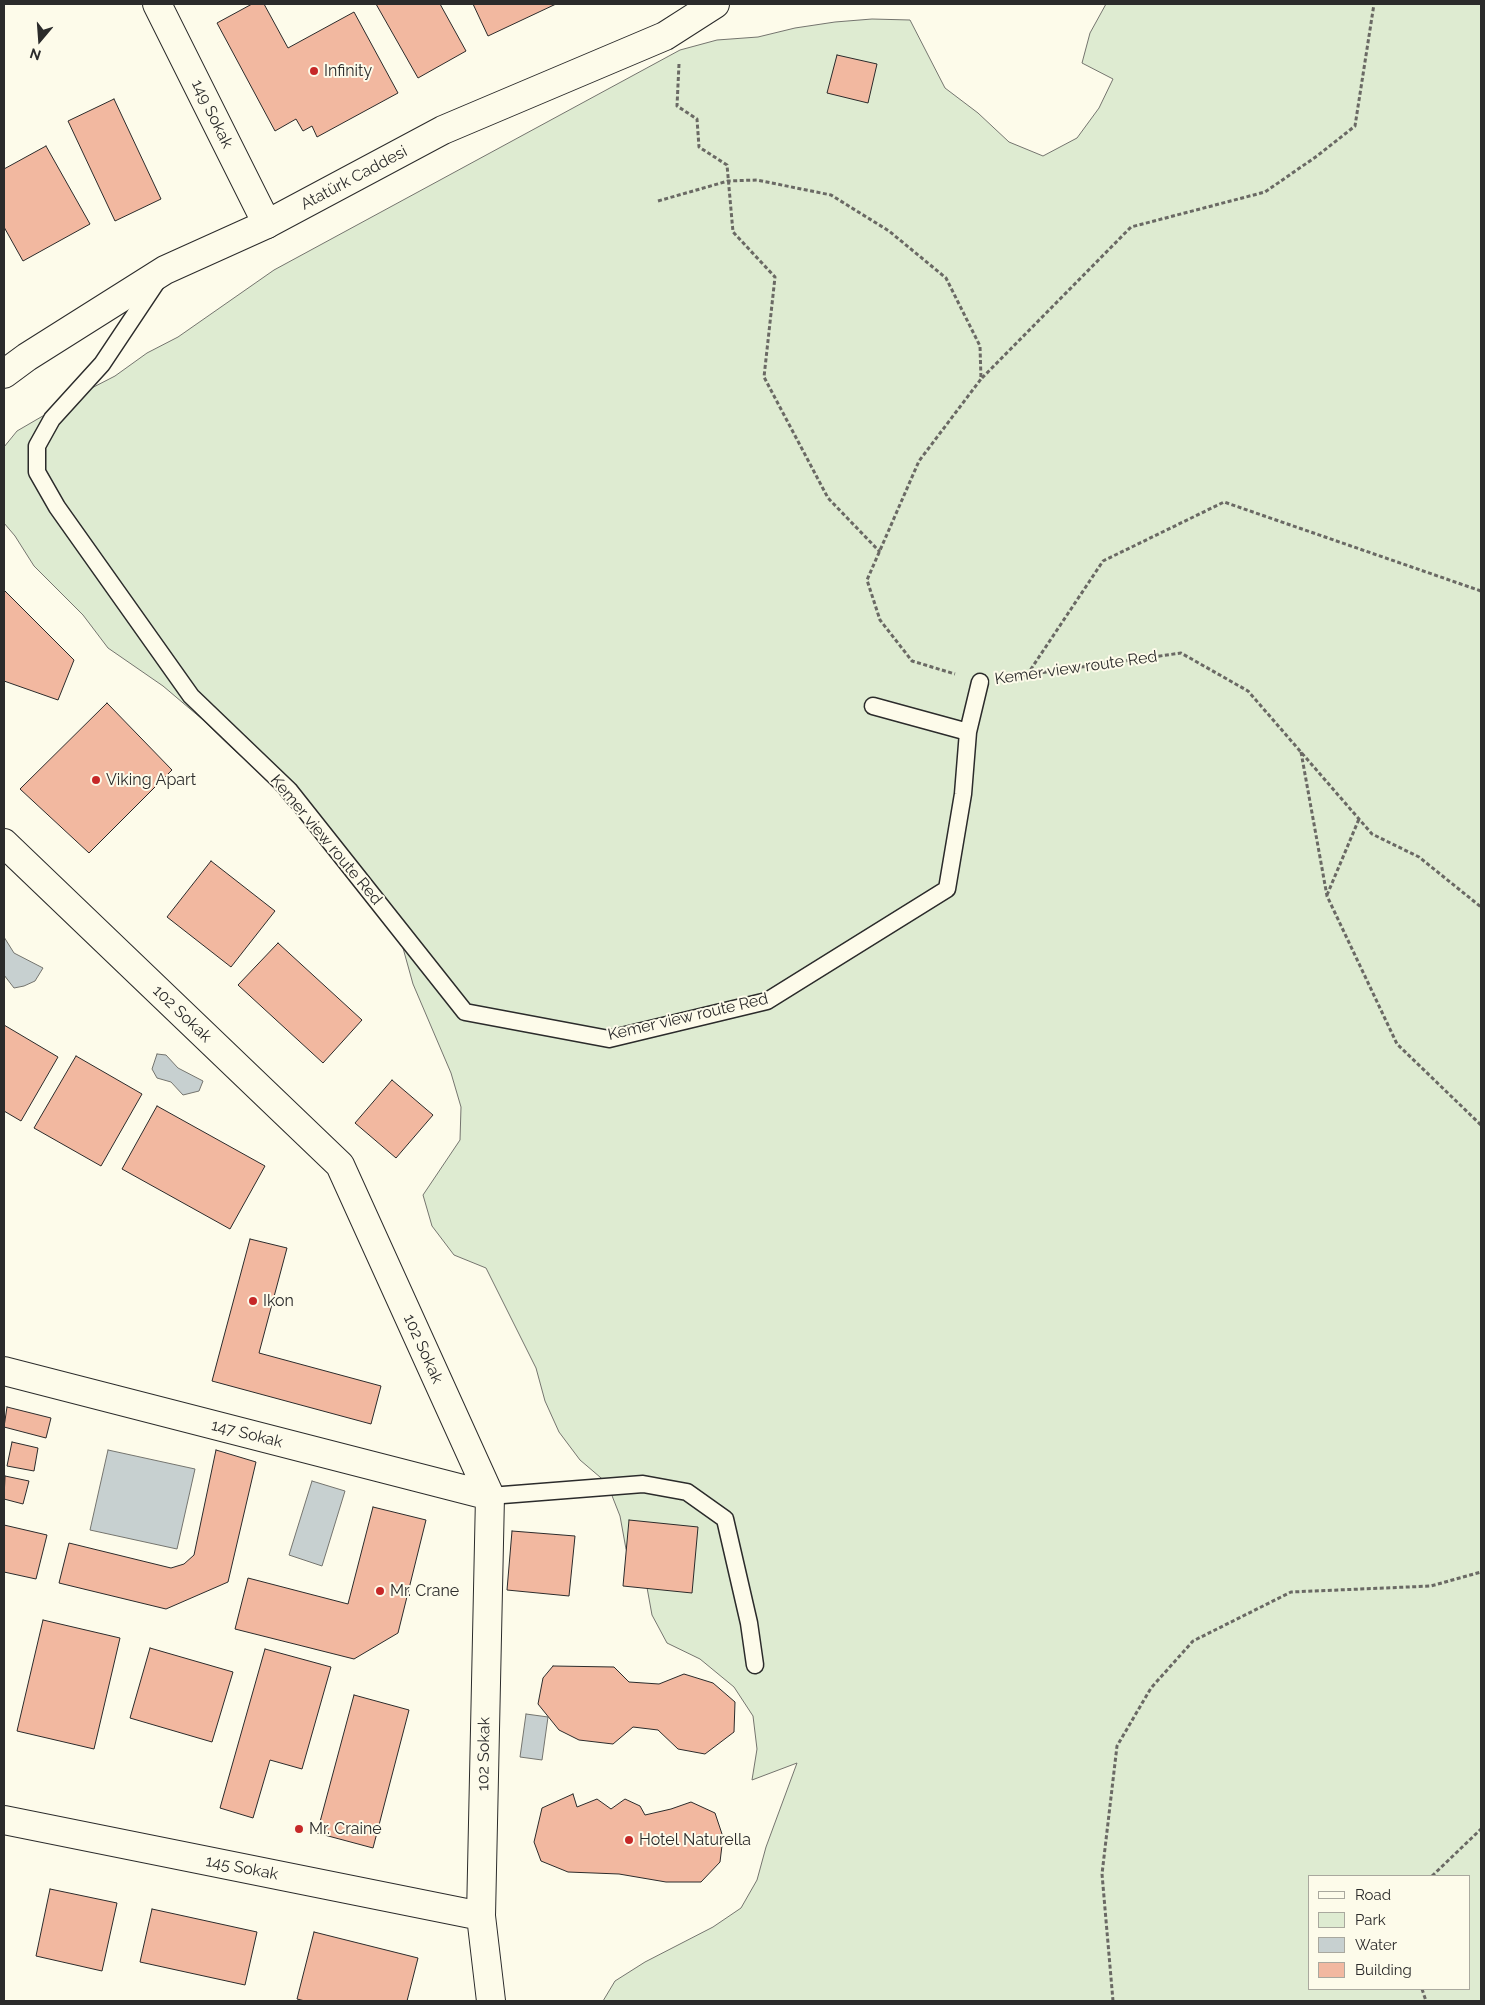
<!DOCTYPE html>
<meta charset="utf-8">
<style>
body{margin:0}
#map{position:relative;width:1485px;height:2005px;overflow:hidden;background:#fdfbea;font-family:Raleway,sans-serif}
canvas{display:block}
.frame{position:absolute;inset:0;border:5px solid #2b2b2b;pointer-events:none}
.legend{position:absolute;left:1308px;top:1875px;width:162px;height:115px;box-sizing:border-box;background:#fdfbea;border:1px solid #a9a89e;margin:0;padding:6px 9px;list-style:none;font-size:15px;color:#2b2b2b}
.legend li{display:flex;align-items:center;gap:10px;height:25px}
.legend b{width:25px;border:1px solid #a9a89e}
.north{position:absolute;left:15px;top:15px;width:50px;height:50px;-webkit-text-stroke:4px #fdfbea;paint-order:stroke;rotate:198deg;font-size:14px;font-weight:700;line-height:20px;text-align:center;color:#2b2b2b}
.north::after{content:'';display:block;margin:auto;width:18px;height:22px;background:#2b2b2b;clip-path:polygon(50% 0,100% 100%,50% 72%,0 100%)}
</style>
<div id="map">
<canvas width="1485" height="2005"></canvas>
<div class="frame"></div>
<ul class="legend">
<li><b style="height:6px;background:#fdfbea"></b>Road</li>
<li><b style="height:14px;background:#deebd1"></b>Park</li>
<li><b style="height:14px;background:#c7d0d0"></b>Water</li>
<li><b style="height:14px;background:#f2b8a0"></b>Building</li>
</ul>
<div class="north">N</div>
</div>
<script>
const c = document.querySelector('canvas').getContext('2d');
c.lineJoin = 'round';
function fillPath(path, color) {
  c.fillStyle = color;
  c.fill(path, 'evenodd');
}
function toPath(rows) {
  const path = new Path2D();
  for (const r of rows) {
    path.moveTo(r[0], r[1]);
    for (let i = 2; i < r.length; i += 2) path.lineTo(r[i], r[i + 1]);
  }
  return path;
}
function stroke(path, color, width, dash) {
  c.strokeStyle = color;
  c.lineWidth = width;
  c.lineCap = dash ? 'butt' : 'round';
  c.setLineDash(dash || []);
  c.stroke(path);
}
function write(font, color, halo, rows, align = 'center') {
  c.font = font + ' Raleway,sans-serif';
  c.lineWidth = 4;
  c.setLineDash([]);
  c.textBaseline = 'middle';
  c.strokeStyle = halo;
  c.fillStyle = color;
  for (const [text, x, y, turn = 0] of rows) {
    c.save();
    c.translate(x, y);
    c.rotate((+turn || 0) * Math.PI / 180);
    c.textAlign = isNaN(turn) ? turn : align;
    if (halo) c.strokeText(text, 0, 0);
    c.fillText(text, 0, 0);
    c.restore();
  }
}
const green = toPath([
 [1106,4,1481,4,1481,2001,603,2001,615,1981,645,1962,713,1927,741,1908,757,1880,766,1847,797,1763,752,1780,757,1749,753,1716,734,1687,700,1659,667,1643,652,1615,646,1582,626,1549,620,1516,607,1483,580,1460,559,1432,545,1401,536,1368,486,1268,454,1255,432,1226,423,1195,460,1140,461,1107,451,1073,413,984,403,948,313,828,289,806,265,777,233,749,202,719,163,686,108,648,83,615,34,566,15,536,4,523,4,447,17,431,84,392,115,376,147,353,178,337,274,270,680,50,717,40,758,37,795,28,835,22,872,19,910,20,945,88,978,113,1009,142,1043,156,1077,138,1099,108,1113,79,1082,63,1090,33,1106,4],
 [1309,1876,1469,1876,1469,1989,1309,1989,1309,1876]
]);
fillPath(green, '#deebd1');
stroke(green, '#74746e', 1);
const water = toPath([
 [4,937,14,953,43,968,35,981,24,986,14,988,4,975,4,937],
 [157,1054,166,1055,178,1068,203,1081,199,1091,183,1095,171,1082,157,1078,152,1069,157,1054],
 [108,1450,195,1469,177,1549,90,1530,108,1450],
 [312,1481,345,1491,322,1566,289,1555,312,1481],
 [526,1714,548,1717,542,1760,520,1757,526,1714]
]);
fillPath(water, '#c7d0d0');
stroke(water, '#74746e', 1);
const building = toPath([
 [252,4,264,4,288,48,354,12,398,93,317,137,312,126,303,131,296,119,275,131,217,23,252,4],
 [376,4,440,4,466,51,418,78,376,4],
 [473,4,556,4,488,36,473,4],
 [837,55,877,64,868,103,827,93,837,55],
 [114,99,161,199,115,221,68,121,114,99],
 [46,146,90,224,23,261,4,227,4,169,46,146],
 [4,590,74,660,58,700,4,681,4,590],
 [107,703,172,770,89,853,20,789,107,703],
 [211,861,275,911,231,967,167,917,211,861],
 [278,943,362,1020,323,1063,238,985,278,943],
 [4,1025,58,1057,21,1121,4,1111,4,1025],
 [76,1056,142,1094,101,1166,34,1128,76,1056],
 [392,1080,433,1115,396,1158,355,1123,392,1080],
 [157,1106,265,1166,230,1229,122,1169,157,1106],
 [250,1239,287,1248,259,1353,381,1386,371,1424,212,1381,250,1239],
 [7,1407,51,1418,46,1438,4,1427,7,1407],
 [12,1442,38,1448,34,1471,7,1466,12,1442],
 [216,1450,256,1462,228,1582,166,1609,59,1583,69,1543,171,1568,184,1564,194,1555,216,1450],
 [5,1476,29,1481,23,1504,4,1499,5,1476],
 [373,1507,426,1520,398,1633,354,1659,235,1629,248,1578,348,1604,373,1507],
 [629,1520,698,1527,692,1593,623,1586,629,1520],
 [4,1525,47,1535,36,1579,4,1572,4,1525],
 [512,1531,575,1536,569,1596,507,1590,512,1531],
 [43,1620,120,1638,94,1749,17,1731,43,1620],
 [150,1648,233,1672,212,1742,130,1718,150,1648],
 [265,1649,331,1667,302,1769,270,1760,253,1818,220,1808,265,1649],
 [553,1666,614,1667,629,1682,659,1684,684,1674,713,1683,735,1702,734,1732,705,1754,678,1749,658,1730,633,1727,613,1744,579,1740,559,1730,538,1704,543,1678,553,1666],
 [354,1695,409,1710,373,1848,317,1833,354,1695],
 [573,1794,577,1807,597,1799,611,1809,625,1799,640,1806,645,1815,671,1809,691,1802,715,1813,723,1837,720,1862,701,1882,666,1882,619,1874,568,1872,541,1861,534,1842,542,1808,573,1794],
 [50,1889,117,1903,102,1971,36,1956,50,1889],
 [152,1909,257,1932,245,1985,140,1962,152,1909],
 [314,1932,418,1958,407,2001,305,2001,297,1999,314,1932]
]);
fillPath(building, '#f2b8a0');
stroke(building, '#2b2b2b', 1);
const lane = toPath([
 [158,280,102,364,52,419,37,446,37,472,57,507,191,696,289,790,465,1012,609,1039,767,1001,947,889,963,794,968,732,980,682],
 [873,706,968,732],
 [490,1496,643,1484,687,1492,725,1519,749,1623,755,1665]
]);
const street = toPath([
 [157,4,267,224],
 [4,843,340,1165,490,1496,481,1916,491,2001],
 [4,1371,490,1496],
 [4,1820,481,1916]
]);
const secondary = toPath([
 [4,374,27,357,165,270,267,224,443,130,665,36,715,4]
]);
stroke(lane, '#2b2b2b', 19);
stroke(street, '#2b2b2b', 30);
stroke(secondary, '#2b2b2b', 30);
stroke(toPath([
 [679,64,677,106,697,119,699,147,727,165,733,232,775,277,764,377,828,498,880,552],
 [658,201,728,181,757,180,831,195,889,231,946,278,980,346,981,379,919,461,867,580,880,620,912,661,955,674],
 [982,378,1131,227,1265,192,1317,156,1355,126,1374,4],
 [1027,675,1103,561,1224,502,1481,591],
 [1004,678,1181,653,1248,691,1372,834,1419,857,1481,907],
 [1301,752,1327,896,1397,1044,1481,1125],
 [1327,895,1359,819],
 [1432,1876,1481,1829],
 [1422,1989,1426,2001],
 [1113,2001,1102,1874,1117,1746,1151,1688,1193,1641,1291,1592,1431,1586,1481,1572]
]), '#6a6964', 3, [4, 2.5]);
stroke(lane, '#fdfbea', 16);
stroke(street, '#fdfbea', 28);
stroke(secondary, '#fdfbea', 28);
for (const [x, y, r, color] of [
 [314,71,5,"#c62828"],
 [96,780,5,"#c62828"],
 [253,1301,5,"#c62828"],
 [380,1591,5,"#c62828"],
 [299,1829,5,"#c62828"],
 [629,1840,5,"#c62828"]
]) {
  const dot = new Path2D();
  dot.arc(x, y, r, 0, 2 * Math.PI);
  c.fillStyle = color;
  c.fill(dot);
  stroke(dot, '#fdfbea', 2);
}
write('16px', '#2b2b2b', '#fdfbea', [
 ["Infinity",324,71],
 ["Viking Apart",106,780],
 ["Ikon",263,1301],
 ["Mr. Crane",390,1591],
 ["Mr. Craine",309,1829],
 ["Hotel Naturella",639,1840]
], 'left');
write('16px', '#2b2b2b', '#fdfbea', [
 ["149 Sokak",212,114,64],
 ["Atatürk Caddesi",354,178,-28],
 ["Kemer view route Red",1076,668,-8],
 ["Kemer view route Red",326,840,50],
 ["102 Sokak",182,1014,44],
 ["Kemer view route Red",688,1017,-13],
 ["102 Sokak",423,1349,66],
 ["147 Sokak",247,1434,14],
 ["102 Sokak",484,1754,-89],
 ["145 Sokak",242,1868,11]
]);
</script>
